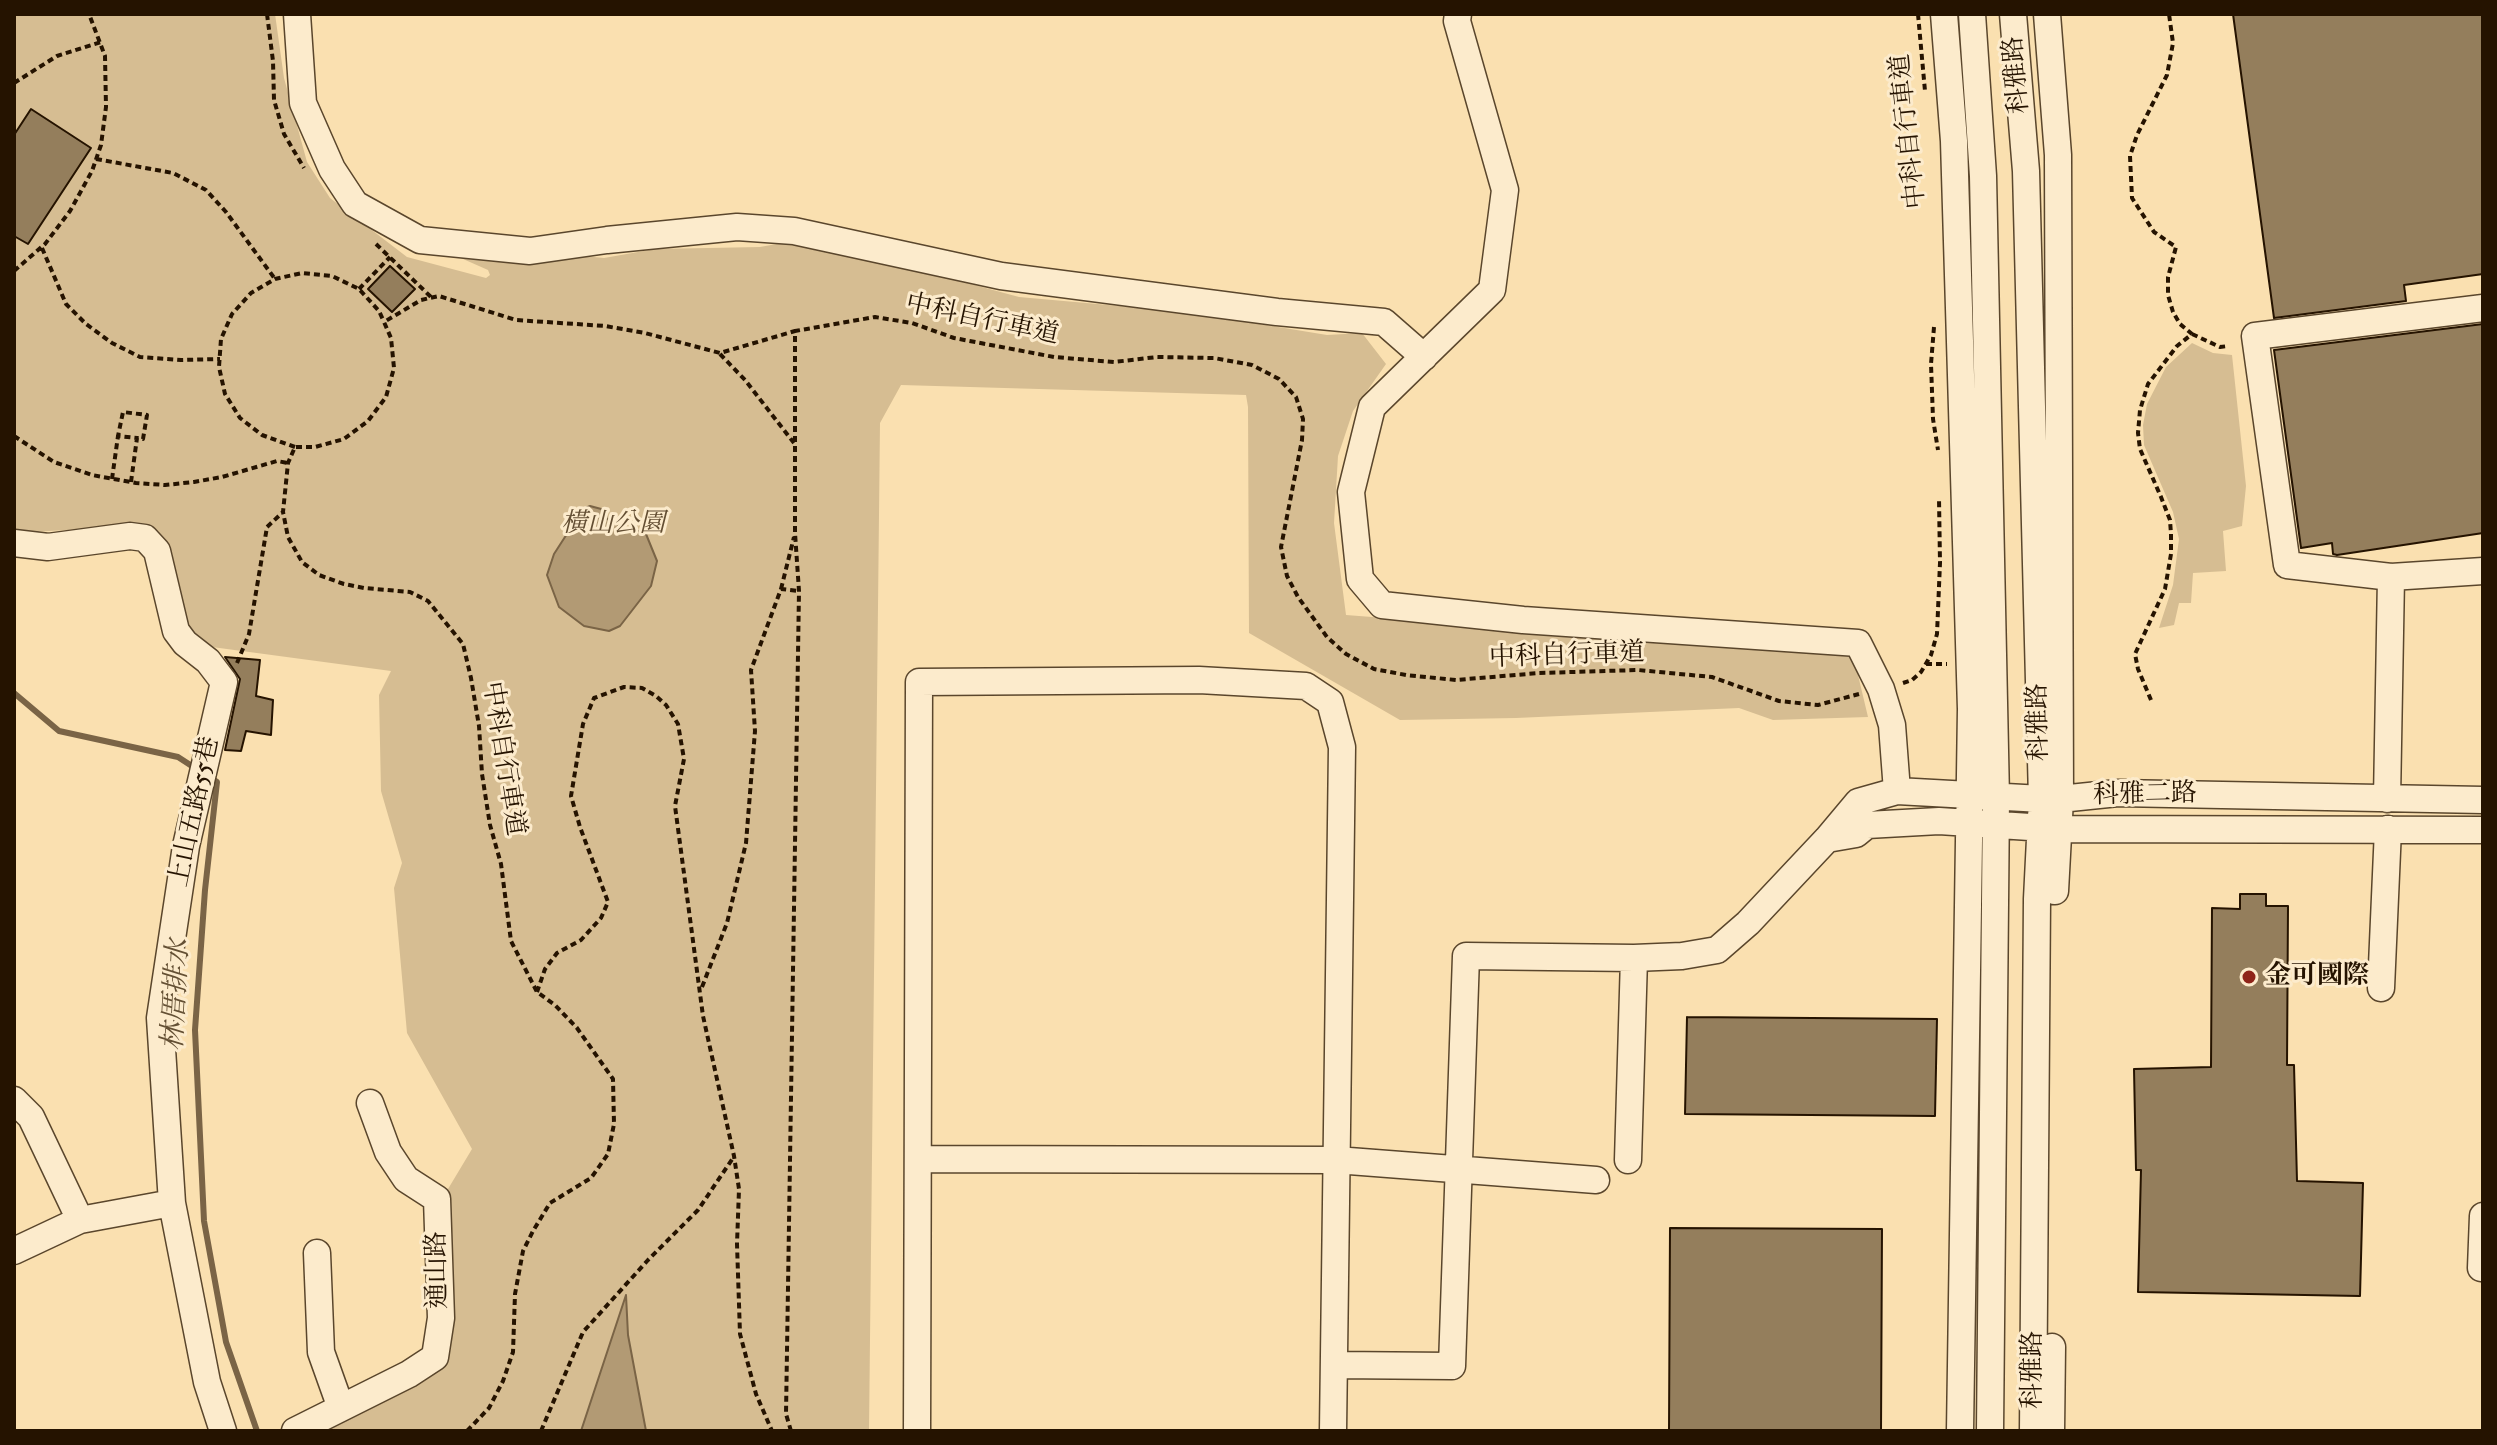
<!DOCTYPE html>
<meta charset="utf-8">
<style>
body{margin:0}
#map{position:relative;width:2497px;height:1445px;overflow:hidden;background:#fae0b0;font-family:"IM FELL Double Pica",serif}
canvas{display:block}
.frame{position:absolute;inset:0;border:16px solid #251300;pointer-events:none}
</style>
<div id="map">
<canvas width="2497" height="1445"></canvas>
<div class="frame"></div>
</div>
<script>
const c = document.querySelector('canvas').getContext('2d');
c.lineJoin = 'round';
function fillPath(path, color) {
  c.fillStyle = color;
  c.fill(path, 'evenodd');
}
function toPath(rows) {
  const path = new Path2D();
  for (const r of rows) {
    path.moveTo(r[0], r[1]);
    for (let i = 2; i < r.length; i += 2) path.lineTo(r[i], r[i + 1]);
  }
  return path;
}
function stroke(path, color, width, dash) {
  c.strokeStyle = color;
  c.lineWidth = width;
  c.lineCap = dash ? 'butt' : 'round';
  c.setLineDash(dash || []);
  c.stroke(path);
}
function write(font, color, halo, rows, align = 'center') {
  c.font = font + ' "IM FELL Double Pica","Noto Serif TC",serif';
  c.lineWidth = 6;
  c.setLineDash([]);
  c.textBaseline = 'middle';
  c.strokeStyle = halo;
  c.fillStyle = color;
  for (const [text, x, y, turn = 0] of rows) {
    c.save();
    c.translate(x, y);
    c.rotate((+turn || 0) * Math.PI / 180);
    c.textAlign = isNaN(turn) ? turn : align;
    if (halo) c.strokeText(text, 0, 0);
    c.fillText(text, 0, 0);
    c.restore();
  }
}
fillPath(toPath([
 [14,14,275,14,284,78,307,162,330,198,407,257,486,278,490,275,488,270,420,240,604,258,655,249,760,247,804,239,1019,297,1187,312,1327,335,1362,333,1386,364,1353,411,1338,456,1334,523,1346,615,1853,654,1868,717,1773,720,1739,708,1516,718,1400,720,1249,633,1248,407,1246,395,901,385,880,423,869,1431,318,1431,432,1373,441,1318,448,1189,472,1149,407,1033,394,888,402,863,381,791,379,695,391,671,212,647,187,626,180,606,172,552,158,531,137,526,14,533],
 [2192,343,2213,353,2232,355,2246,486,2242,526,2223,531,2226,571,2193,573,2191,603,2179,603,2174,625,2159,628,2173,585,2179,539,2173,512,2144,445,2143,425,2147,404,2166,367]
]), '#d6bd92');
const water = toPath([
 [590,506,605,510,607,519,632,533,642,530,646,534,657,561,651,586,620,626,609,631,584,626,559,607,547,575,554,554,583,509,590,506],
 [626,1295,628,1335,646,1431,581,1431,626,1295]
]);
fillPath(water, '#b29a74');
stroke(water, '#7a6446', 2);
stroke(toPath([
 [14,693,59,731,178,757,198,770],
 [208,776,217,782,205,890,195,1030,204,1221,226,1342,257,1431]
]), '#7a6446', 6);
const building = toPath([
 [2233,14,2483,14,2483,274,2404,285,2406,301,2274,318,2233,14],
 [31,109,91,148,28,244,14,236,14,135,31,109],
 [390,266,415,289,392,312,368,289,390,266],
 [2483,324,2483,533,2337,555,2333,554,2332,543,2301,548,2274,350,2483,324],
 [225,657,260,660,256,696,273,700,271,735,246,731,241,751,225,750,240,679,225,657],
 [2240,894,2266,894,2266,906,2288,906,2287,1065,2294,1065,2297,1181,2363,1183,2360,1296,2138,1292,2141,1170,2136,1170,2134,1069,2211,1067,2212,908,2240,909,2240,894],
 [1687,1017,1937,1019,1935,1116,1685,1114,1687,1017],
 [1670,1228,1882,1229,1881,1431,1669,1431,1670,1228]
]);
fillPath(building, '#947e5c');
stroke(building, '#251300', 2);
const minor = toPath([
 [297,14,303,103,332,169,355,204,420,240,530,251,607,240,737,227,794,231,1001,276,1277,312,1384,322,1424,357],
 [1458,14,1457,21,1505,190,1492,290,1372,407,1351,492,1360,579,1382,605,1523,620,1858,643,1881,689,1892,725,1897,791],
 [1944,14,1954,141,1971,709,1960,1431],
 [1972,14,1983,176,1996,798,1990,1431],
 [2013,14,2026,171,2042,799,2037,899,2033,1431],
 [2047,14,2058,155,2060,799,2055,891],
 [2483,308,2255,336,2287,565,2391,577,2483,571],
 [14,543,48,547,130,536,145,538,157,551,176,631,185,643,208,661,224,682,186,846,160,1018,172,1203,207,1382,223,1431],
 [2387,799,2391,577],
 [1827,839,1856,834,1867,825,1939,821,2060,829,2483,830],
 [2381,988,2388,829],
 [14,1100,31,1117,80,1220],
 [918,1159,1336,1160,1596,1180],
 [1628,1160,1634,958,1682,956,1717,950,1748,923,1827,839,1858,802,1897,791,2042,799,2060,799,2118,793,2483,800],
 [14,1251,80,1220,172,1203],
 [317,1253,321,1352,341,1408],
 [2481,1268,2483,1216],
 [1334,1365,1452,1366,1466,956,1634,958],
 [295,1431,409,1374,435,1357,441,1318,437,1199,406,1179,388,1152,370,1103],
 [917,1431,919,682,1199,680,1306,686,1330,702,1342,747,1333,1431],
 [2051,1431,2052,1347]
]);
stroke(minor, '#5a462c', 29);
stroke(toPath([
 [267,14,273,61,274,100,284,134,304,168],
 [1918,14,1925,91],
 [14,83,57,56,101,42],
 [96,159,173,173,206,190,226,212,275,279],
 [376,244,432,298],
 [42,248,66,304,86,324,112,343,140,357,181,360,220,359],
 [14,271,45,244,70,211,92,171,101,145,106,107,105,56,89,14],
 [359,289,390,257],
 [1934,327,1931,364,1933,419,1938,450],
 [2192,334,2220,347,2228,346],
 [720,354,745,380,794,443],
 [14,436,54,462,92,475,136,483,165,485,194,482,222,477,277,461,288,463],
 [295,447,262,435,240,418,225,394,219,367,221,339,232,314,251,293,275,279,302,273,332,276,359,289,379,311,384,322],
 [112,479,118,436],
 [131,482,137,438,143,439,147,415,123,412,118,436,137,438],
 [781,589,794,537],
 [237,663,249,634,267,527,283,512],
 [1926,664,1947,664],
 [1903,683,1912,680,1921,672,1931,655,1937,634,1940,563,1939,498],
 [2151,700,2138,669,2135,654,2165,589,2171,554,2171,534,2170,520,2161,497,2140,449,2138,433,2140,410,2148,384,2177,346,2192,334,2180,324,2173,312,2168,295,2168,277,2176,247,2154,232,2132,198,2130,156,2137,135,2167,75,2173,43,2169,14],
 [702,987,727,923,746,843,755,731,751,670,781,589,798,591],
 [537,992,545,969,557,953,581,940,601,918,608,902,580,827,571,796,583,724,594,698,624,687,642,688,656,696,666,705,678,724,684,759,675,806,703,1016,734,1156,739,1189,737,1244,740,1334,756,1394,772,1431],
 [467,1431,489,1408,503,1381,513,1352,515,1294,523,1251,533,1231,550,1203,591,1178,608,1154,614,1124,613,1079,577,1028,555,1005,537,992,511,941,501,864,490,825,482,774,479,726,471,678,463,644,428,601,410,592,364,588,344,584,319,575,302,562,288,537,283,512,288,463,295,447,315,447,344,439,368,421,386,397,394,368,391,338,384,322,421,300,439,296,516,320,605,326,645,333,720,353,795,331],
 [541,1431,583,1332,648,1260,698,1210,733,1158],
 [791,1431,786,1414,799,591,795,533,795,331,875,317,912,323,954,338,1054,357,1114,362,1157,357,1214,358,1252,365,1279,379,1296,397,1303,419,1302,440,1281,547,1287,576,1298,597,1327,637,1346,654,1374,669,1406,675,1456,680,1539,673,1638,670,1712,677,1779,701,1818,705,1859,694]
]), '#251300', 4, [6, 4]);
stroke(minor, '#fcebcc', 26);
for (const [x, y, r, color] of [
 [2249,977,8,"#8f2418"]
]) {
  const dot = new Path2D();
  dot.arc(x, y, r, 0, 2 * Math.PI);
  c.fillStyle = color;
  c.fill(dot);
  stroke(dot, '#fcebcc', 3);
}
write('26px', '#251300', '#fcebcc', [
 ["科雅路",2018,75,-95],
 ["中科自行車道",1910,131,-96],
 ["中科自行車道",982,321,12],
 ["中科自行車道",1567,657,-2],
 ["科雅路",2040,722,-91],
 ["中科自行車道",502,759,81],
 ["科雅二路",2145,796,-1],
 ["上山五路55巷",196,812,-78],
 ["通山路",439,1270,-91],
 ["科雅路",2034,1370,-90]
]);
write('italic 26px', '#634e33', '#fcebcc', [
 ["橫山公園",613,525]
]);
write('bold 26px', '#251300', '#fcebcc', [
 ["金可國際",2265,977]
], 'left');
write('italic 28px', '#645034', '#fcebcc', [
 ["林厝排水",178,995,-87]
]);
</script>
